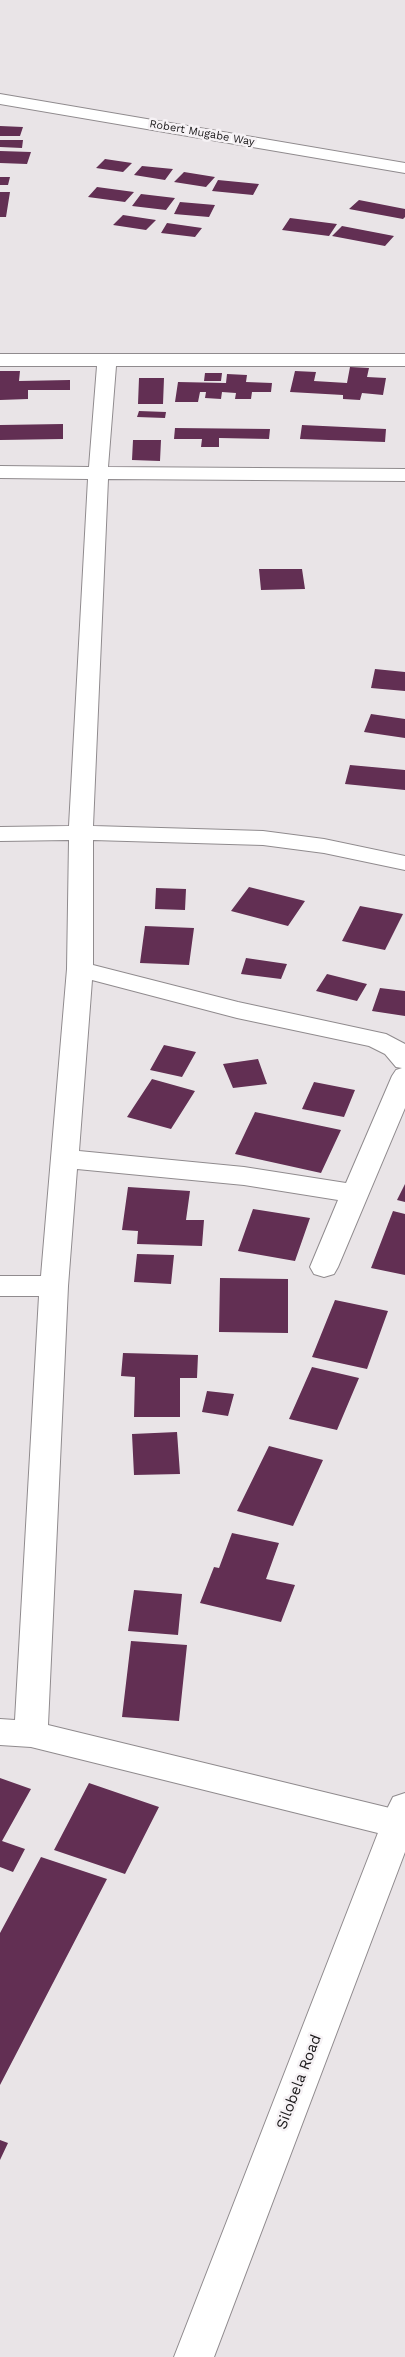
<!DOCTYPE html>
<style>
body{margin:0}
canvas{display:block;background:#e9e4e7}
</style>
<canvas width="405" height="2357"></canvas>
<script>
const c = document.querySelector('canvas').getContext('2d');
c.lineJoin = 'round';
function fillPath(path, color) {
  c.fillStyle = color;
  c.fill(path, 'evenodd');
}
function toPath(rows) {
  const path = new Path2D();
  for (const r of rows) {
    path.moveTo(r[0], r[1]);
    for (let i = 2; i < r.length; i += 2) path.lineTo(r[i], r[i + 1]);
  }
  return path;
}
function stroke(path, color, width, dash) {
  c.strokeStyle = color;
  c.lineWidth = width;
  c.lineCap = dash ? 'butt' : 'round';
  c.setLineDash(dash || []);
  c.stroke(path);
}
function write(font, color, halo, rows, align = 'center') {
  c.font = font + ' "Work Sans",sans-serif';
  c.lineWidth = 5;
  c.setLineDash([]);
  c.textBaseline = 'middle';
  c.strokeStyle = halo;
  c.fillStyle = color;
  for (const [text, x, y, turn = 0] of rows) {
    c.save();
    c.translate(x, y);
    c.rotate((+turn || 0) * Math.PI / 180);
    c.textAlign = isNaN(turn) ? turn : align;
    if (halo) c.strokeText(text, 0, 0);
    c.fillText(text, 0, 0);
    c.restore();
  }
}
fillPath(toPath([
 [0,126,23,127,20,136,0,136],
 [0,140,23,140,22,148,0,147],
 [0,151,31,152,27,164,0,163],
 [105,159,132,163,123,172,96,168],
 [142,166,173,169,165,180,134,175],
 [184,172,215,177,206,187,174,182],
 [0,177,10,177,8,185,0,185],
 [218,180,259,184,253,195,212,191],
 [97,187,134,192,125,202,88,197],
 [0,192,10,192,6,217,0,217],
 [141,194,175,198,166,210,132,206],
 [359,200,405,209,405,217,403,219,349,209],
 [180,202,215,205,209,217,174,214],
 [123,215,156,220,146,230,113,225],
 [290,218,337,224,329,236,282,230],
 [167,223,202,228,195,237,161,233],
 [342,226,394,236,385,246,332,236],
 [350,367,369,368,367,377,386,378,383,395,362,393,360,400,343,399,343,395,290,392,295,371,316,372,314,381,347,383],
 [0,371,20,371,19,381,70,380,70,390,28,390,28,399,0,400],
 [205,373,222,373,221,381,204,381],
 [227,374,247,375,246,382,272,383,271,392,252,392,251,399,235,399,236,393,222,392,221,399,205,398,206,392,200,392,198,402,175,402,178,382,226,383],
 [139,378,164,378,163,404,138,404],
 [139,411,166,412,165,418,137,417],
 [63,424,63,439,0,440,0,425],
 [302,425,386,429,385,442,300,439],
 [175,428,270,429,269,439,219,438,219,447,201,447,202,439,174,439],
 [133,440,161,440,160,461,132,460],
 [259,569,302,569,305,589,261,590],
 [375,669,405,672,405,691,371,688],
 [371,714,405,719,405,738,364,732],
 [350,765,405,770,405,790,345,784],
 [249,887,305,901,288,926,231,911],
 [156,888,186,889,185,910,155,909],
 [360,906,403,914,385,950,342,941],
 [145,926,194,928,189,965,140,963],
 [246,958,287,964,281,979,241,974],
 [327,974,367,984,357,1001,316,991],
 [380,988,405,991,405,1016,372,1011],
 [164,1045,196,1052,182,1077,150,1070],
 [258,1059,267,1084,233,1088,223,1064],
 [152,1079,195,1091,171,1129,127,1117],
 [314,1082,355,1090,344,1117,302,1109],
 [255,1112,341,1130,321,1173,235,1154],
 [405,1184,405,1202,397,1200],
 [128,1187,190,1191,186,1220,204,1220,202,1246,137,1244,138,1231,122,1230],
 [253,1209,310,1218,295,1261,238,1251],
 [393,1211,405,1214,405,1275,371,1268],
 [137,1254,174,1255,171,1284,134,1282],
 [220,1278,288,1279,288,1333,219,1332],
 [335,1300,388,1311,367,1369,312,1357],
 [123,1353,198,1355,197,1378,180,1378,180,1417,134,1417,135,1377,121,1376],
 [312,1367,359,1378,337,1430,289,1419],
 [207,1391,234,1394,228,1416,202,1412],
 [177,1432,180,1474,134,1475,132,1434],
 [269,1446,323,1460,293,1526,237,1511],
 [232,1533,279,1543,266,1579,295,1585,281,1622,200,1603,214,1567,219,1568],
 [134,1590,182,1594,178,1635,128,1631],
 [131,1641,187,1645,179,1721,122,1717],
 [0,1778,31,1789,2,1841,25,1849,13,1872,0,1867],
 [89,1783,159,1807,125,1874,54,1850],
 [41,1857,107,1879,0,2085,0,1933],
 [0,2140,8,2143,0,2160]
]), '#622f53');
const street = toPath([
 [0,354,405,354,405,366,116,366,108,467,405,469,405,481,108,479,93,826,263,831,324,839,405,856,405,870,324,853,263,845,93,840,93,965,238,1002,386,1034,405,1044,405,1108,338,1267,334,1274,324,1277,314,1274,310,1267,338,1200,244,1185,77,1169,68,1286,48,1725,398,1810,405,1812,405,1836,398,1838,31,1747,0,1745,0,1719,15,1720,39,1296,0,1296,0,1276,41,1276,67,969,69,840,0,841,0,827,69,826,88,479,0,478,0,466,89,467,97,366,0,366,0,354],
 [92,980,237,1018,369,1046,385,1054,396,1067,402,1068,396,1070,392,1076,346,1183,244,1167,79,1151,92,980]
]);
const secondary = toPath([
 [0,94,405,163,405,173,0,104,0,94],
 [405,1793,405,1852,214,2357,174,2357,388,1807,393,1797,405,1793]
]);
stroke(street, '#908b8e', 2);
stroke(secondary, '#908b8e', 2);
fillPath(street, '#fff');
fillPath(secondary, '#fff');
write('11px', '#1a1819', '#f6f2f5', [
 ["Robert Mugabe Way",202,133,10]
]);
write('15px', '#1a1819', '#f6f2f5', [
 ["Silobela Road",299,2082,-69]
]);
</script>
